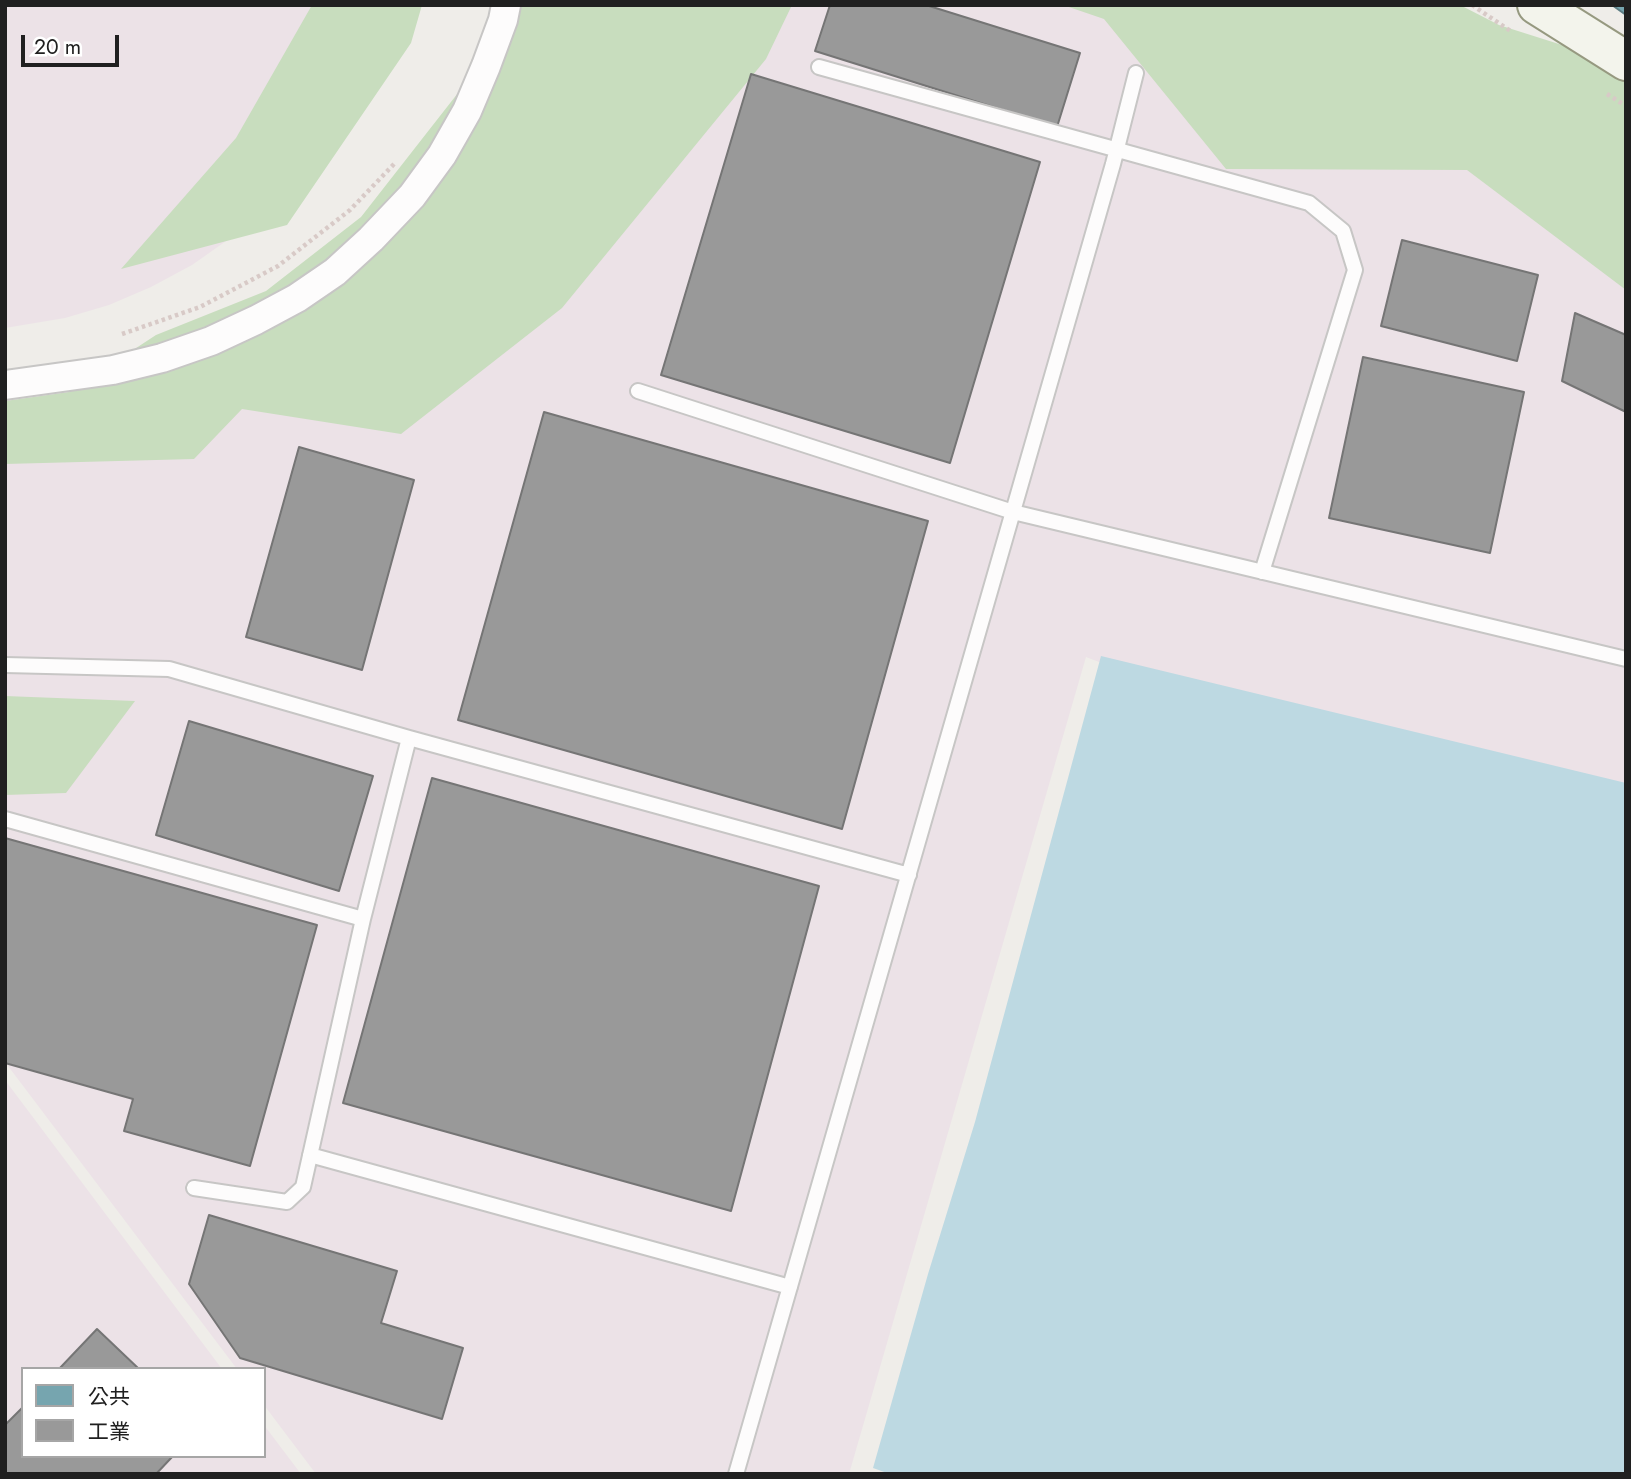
<!DOCTYPE html>
<meta charset="utf-8">
<style>
body{margin:0}
#map{position:relative;width:1631px;height:1479px;overflow:hidden;background:#efede9;font-family:Jost,"Noto Sans TC",sans-serif}
canvas{display:block}
.frame{position:absolute;inset:0;border:7px solid #202020;pointer-events:none}
.legend{position:absolute;left:21px;top:1367px;width:245px;height:91px;box-sizing:border-box;background:#fff;border:2px solid #a6a6a6;margin:0;padding:9px 12px;list-style:none;font-size:21px;color:#202020}
.legend li{display:flex;align-items:center;gap:14px;height:35px}
.legend b{width:35px;border:2px solid #a6a6a6}
.scale{position:absolute;left:21px;top:35px;width:98px;height:32px;box-sizing:border-box;border:4px solid #202020;border-top:0;padding-left:9px;font-size:21px;line-height:24px;white-space:nowrap;color:#202020;-webkit-text-stroke:5px #fff;paint-order:stroke}
</style>
<div id="map">
<canvas width="1631" height="1479"></canvas>
<div class="frame"></div>
<ul class="legend">
<li><b style="height:19px;background:#76a5af"></b>公共</li>
<li><b style="height:19px;background:#999"></b>工業</li>
</ul>
<div class="scale">20 m</div>
</div>
<script>
const c = document.querySelector('canvas').getContext('2d');
c.lineJoin = 'round';
function fillPath(path, color) {
  c.fillStyle = color;
  c.fill(path, 'evenodd');
}
function toPath(rows) {
  const path = new Path2D();
  for (const r of rows) {
    path.moveTo(r[0], r[1]);
    for (let i = 2; i < r.length; i += 2) path.lineTo(r[i], r[i + 1]);
  }
  return path;
}
function stroke(path, color, width, dash) {
  c.strokeStyle = color;
  c.lineWidth = width;
  c.lineCap = dash ? 'butt' : 'round';
  c.setLineDash(dash || []);
  c.stroke(path);
}
fillPath(toPath([
 [5,5,378,5,229,239,192,265,151,287,109,305,65,318,5,328],
 [521,5,1417,5,1626,143,1626,795,1099,662,1086,657,849,1474,316,1474,264,1405,264,1369,237,1369,5,1062,5,420,289,340],
 [5,1080,222,1369,23,1369,23,1456,264,1456,264,1425,301,1474,5,1474]
]), '#ece2e7');
fillPath(toPath([
 [312,5,422,5,411,43,287,225,121,269,236,138],
 [511,5,792,5,766,59,562,308,401,434,242,409,194,459,5,464,5,401,69,392,156,335,266,291,361,217,508,29],
 [1063,5,1460,5,1499,25,1581,51,1626,80,1626,290,1467,170,1226,169,1104,19],
 [5,696,135,701,66,793,5,795]
]), '#c8ddbe');
fillPath(toPath([
 [1101,656,1626,783,1626,1474,890,1474,873,1468,928,1274,975,1122]
]), '#bdd9e2');
const public = toPath([
 [1612,5,1626,5,1626,15,1612,5]
]);
fillPath(public, '#76a5af');
stroke(public, '#5c7d84', 2);
const industry = toPath([
 [830,5,926,5,1080,53,1057,127,815,51,830,5],
 [751,74,1040,162,950,463,661,375,751,74],
 [1402,240,1538,275,1517,361,1381,326,1402,240],
 [1575,313,1626,335,1626,412,1562,381,1575,313],
 [1363,357,1524,392,1490,553,1329,518,1363,357],
 [544,412,928,521,842,829,458,720,544,412],
 [299,447,414,480,362,670,246,637,299,447],
 [189,721,373,776,339,891,156,835,189,721],
 [432,778,819,886,731,1211,343,1103,432,778],
 [5,838,317,925,250,1166,124,1131,133,1099,5,1063,5,838],
 [209,1215,397,1271,381,1323,463,1348,442,1419,240,1358,189,1284,209,1215],
 [97,1329,139,1369,59,1369,97,1329],
 [23,1407,23,1456,173,1456,156,1474,5,1474,5,1425,23,1407]
]);
fillPath(industry, '#999');
stroke(industry, '#757575', 2);
const service = toPath([
 [819,67,1309,203,1343,231,1355,270,1262,572],
 [638,391,1013,512,1626,659],
 [5,665,169,669,409,738,909,875],
 [5,819,363,919],
 [310,1155,790,1287],
 [194,1188,287,1202,303,1187,363,919,409,738],
 [736,1474,1113,164,1136,73]
]);
const minor = toPath([
 [5,385,113,370,162,358,211,341,256,320,297,298,335,272,371,239,412,196,442,155,467,111,486,66,503,20,506,5]
]);
const secondary = toPath([
 [1537,5,1626,61]
]);
stroke(service, '#c7c6c5', 18);
stroke(minor, '#c7c6c5', 32);
stroke(secondary, '#969980', 42);
stroke(toPath([
 [1472,5,1512,32],
 [1607,94,1626,106],
 [122,334,200,307,278,266,350,210,395,163]
]), '#d8cac7', 4.5, [3.5, 3.5]);
stroke(service, '#fdfcfc', 14);
stroke(minor, '#fdfcfc', 28);
stroke(secondary, '#f3f4ec', 38);
</script>
